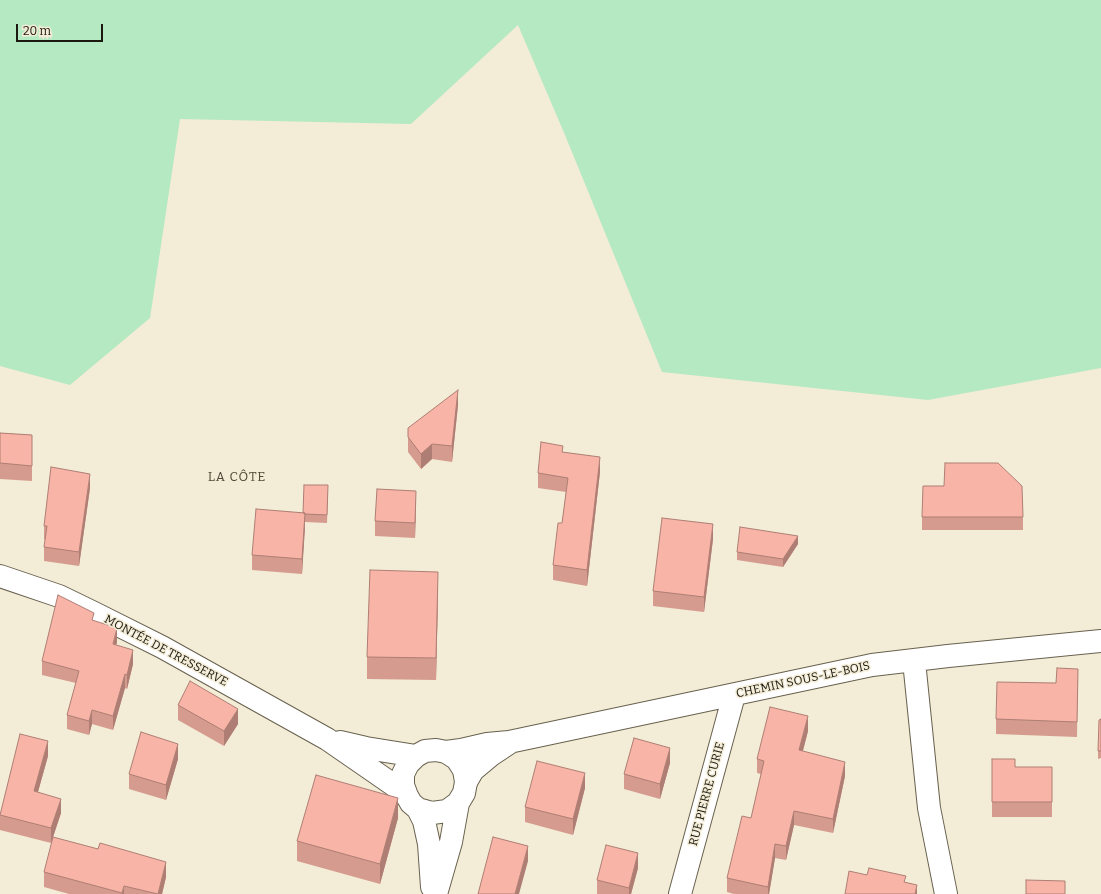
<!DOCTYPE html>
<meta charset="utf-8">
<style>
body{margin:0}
#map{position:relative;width:1101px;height:894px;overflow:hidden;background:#f3ecd6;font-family:Bitter,serif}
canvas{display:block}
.scale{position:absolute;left:16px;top:24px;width:87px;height:18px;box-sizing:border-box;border:2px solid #1b1810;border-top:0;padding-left:5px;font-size:12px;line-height:14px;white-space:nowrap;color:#1b1810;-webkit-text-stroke:3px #f3ecd6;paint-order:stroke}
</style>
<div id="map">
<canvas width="1101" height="894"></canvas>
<div class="scale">20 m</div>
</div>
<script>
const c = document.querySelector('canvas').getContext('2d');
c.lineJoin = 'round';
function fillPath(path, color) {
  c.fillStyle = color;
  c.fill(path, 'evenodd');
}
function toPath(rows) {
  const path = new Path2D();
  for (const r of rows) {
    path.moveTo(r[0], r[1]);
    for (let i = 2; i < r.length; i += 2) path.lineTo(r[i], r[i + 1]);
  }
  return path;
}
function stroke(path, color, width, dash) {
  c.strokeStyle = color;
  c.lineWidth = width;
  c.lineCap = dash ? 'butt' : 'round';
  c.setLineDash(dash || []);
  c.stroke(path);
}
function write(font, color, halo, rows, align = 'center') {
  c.font = font + ' Bitter,serif';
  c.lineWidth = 3;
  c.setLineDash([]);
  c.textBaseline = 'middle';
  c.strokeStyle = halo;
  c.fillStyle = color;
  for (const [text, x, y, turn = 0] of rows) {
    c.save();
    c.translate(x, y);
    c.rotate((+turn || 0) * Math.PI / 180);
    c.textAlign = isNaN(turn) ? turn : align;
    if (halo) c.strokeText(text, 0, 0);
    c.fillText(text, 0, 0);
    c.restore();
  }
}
fillPath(toPath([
 [0,0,1101,0,1101,368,928,400,662,372,565,135,518,25,411,124,180,119,150,318,70,385,0,366]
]), '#b4e9c1');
const street = toPath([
 [914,661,929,808,946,894],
 [446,752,461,750,487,744,509,742,872,665,948,656,1101,641],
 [466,782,473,770,491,755,509,743],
 [680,894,734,695]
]);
const secondary = toPath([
 [0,576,59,596,94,613,162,647,327,739,395,786,407,796,411,803,418,809,432,813,447,811,458,803,464,793,466,782,464,770,457,759,446,752,436,750,425,751,416,756,408,764,403,774,403,785,407,796],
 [340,742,366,748,416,756],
 [418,809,424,821,429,844,432,887],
 [436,894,451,842,458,803]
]);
stroke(street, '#68614f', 24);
stroke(secondary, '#68614f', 24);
stroke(street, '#fff', 22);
stroke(secondary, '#fff', 22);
fillPath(toPath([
 [458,405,452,462,432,459,421,469,408,452,408,428],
 [0,433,32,435,32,481,0,479],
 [563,452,600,472,587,586,553,580,553,565,562,523,566,492,538,488,538,473],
 [90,488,79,566,44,561,44,547,45,540,44,539,44,526],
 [328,493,327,523,305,522,302,574,252,570,252,555],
 [416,506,415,538,375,536,375,521],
 [922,517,1023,517,1023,530,922,530],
 [713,539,704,612,653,606,653,591],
 [798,544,783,567,737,560,737,552],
 [438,594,436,680,367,679,367,657],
 [94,621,117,642,116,645,133,664,127,689,125,688,113,730,92,724,89,735,67,729,67,715,76,683,42,675,42,661],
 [1078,669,1077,737,996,734,996,719],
 [178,705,238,724,224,746,178,720],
 [1101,719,1101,758,1098,759,1098,751],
 [808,731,803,751,845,776,833,833,794,825,786,860,775,858,769,894,734,894,727,892,727,878,751,818,761,774,757,773,757,759],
 [48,756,38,792,61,813,51,843,0,830,0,814],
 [178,759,166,800,129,789,129,774],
 [992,759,1015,767,1052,767,1052,817,992,817],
 [670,763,660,799,624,789,624,774],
 [585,788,573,835,525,822,525,807],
 [398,818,380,884,297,861,297,841],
 [638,868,631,894,597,894,597,880],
 [44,872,166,877,162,894,69,894,44,887]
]), '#d59b8f');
fillPath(toPath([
 [458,390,458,405,452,462,452,446],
 [432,444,432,459,421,469,421,454],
 [600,457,600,472,587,586,587,570],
 [90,474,90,488,79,566,79,552],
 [416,491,416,506,415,538,415,523],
 [305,513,305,528,302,574,302,559],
 [713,524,713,539,704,612,704,597],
 [798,536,798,544,783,567,783,559],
 [438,572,438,594,436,680,436,658],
 [117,628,117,642,113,658,113,644],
 [133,650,133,664,127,689,127,675],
 [125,674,125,688,113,730,113,716],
 [238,709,238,724,224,746,224,731],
 [92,710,92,724,89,735,89,721],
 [808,716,808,731,799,765,799,750],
 [48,741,48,756,34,806,34,791],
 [178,744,178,759,166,800,166,785],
 [670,748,670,763,660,799,660,784],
 [845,762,845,776,833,833,833,819],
 [585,773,585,788,573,835,573,819],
 [398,798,398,818,380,884,380,864],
 [61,799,61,813,51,843,51,828],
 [794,811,794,825,786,860,786,846],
 [775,844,775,858,769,894,768,894,768,887],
 [528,846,528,861,519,894,515,894],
 [638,853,638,868,631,894,629,894,629,888],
 [166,862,166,877,162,894,158,894],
 [917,885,917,894,915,894],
 [124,886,124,894,122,894,122,893]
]), '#ae7e74');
const building = toPath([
 [458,390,452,446,432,444,421,454,408,437,408,428,458,390],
 [0,433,32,435,32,466,0,463,0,433],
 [541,442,563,446,562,452,600,457,587,570,553,565,558,523,562,523,568,478,538,473,541,442],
 [945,463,998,463,1022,486,1023,517,922,517,923,486,944,486,945,463],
 [51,467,90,474,79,552,44,547,47,526,44,526,51,467],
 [304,485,328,485,327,515,305,514,305,513,303,513,304,485],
 [377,489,416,491,415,523,375,521,377,489],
 [256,509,305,513,302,559,252,555,256,509],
 [662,518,713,524,704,597,653,591,662,518],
 [740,527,798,536,783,559,737,552,740,527],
 [370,570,438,572,436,658,367,657,370,570],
 [58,595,94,613,92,620,117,628,113,644,133,650,127,675,125,674,113,716,92,710,89,721,67,715,79,671,42,661,58,595],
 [1057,668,1078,669,1077,722,996,719,997,682,1056,683,1057,668],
 [190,681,238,709,224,731,178,705,190,681],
 [770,707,808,716,799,750,845,762,833,819,794,811,786,846,775,844,768,887,727,878,742,816,751,818,764,761,757,759,770,707],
 [1101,719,1101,751,1098,751,1099,720,1101,719],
 [141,732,178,744,166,785,129,774,141,732],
 [20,734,48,741,34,791,61,799,51,828,0,815,20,734],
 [634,738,670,748,660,784,624,774,634,738],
 [992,759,1015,759,1015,767,1052,767,1052,802,992,802,992,759],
 [537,761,585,773,573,819,525,807,537,761],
 [316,775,398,798,380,864,297,841,316,775],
 [53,837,98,849,100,843,166,862,158,894,124,886,122,893,44,872,53,837],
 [493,837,528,846,515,894,517,894,478,894,493,837],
 [606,845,638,853,629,888,597,880,606,845],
 [869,868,906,876,904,882,917,885,915,894,845,894,849,871,867,875,869,868],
 [1026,880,1065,881,1065,894,1026,894,1026,880]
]);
fillPath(building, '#f8b4a6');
stroke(building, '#ae7e74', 1);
write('12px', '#1b1810', '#f3ecd6', [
 ["MONTÉE DE TRESSERVE",166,651,28],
 ["CHEMIN SOUS-LE-BOIS",803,680,-12],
 ["RUE PIERRE CURIE",707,794,-75]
]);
c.letterSpacing = '1px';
write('13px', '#4f4937', '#f3ecd6', [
 ["LA CÔTE",237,477]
]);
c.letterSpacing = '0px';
</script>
